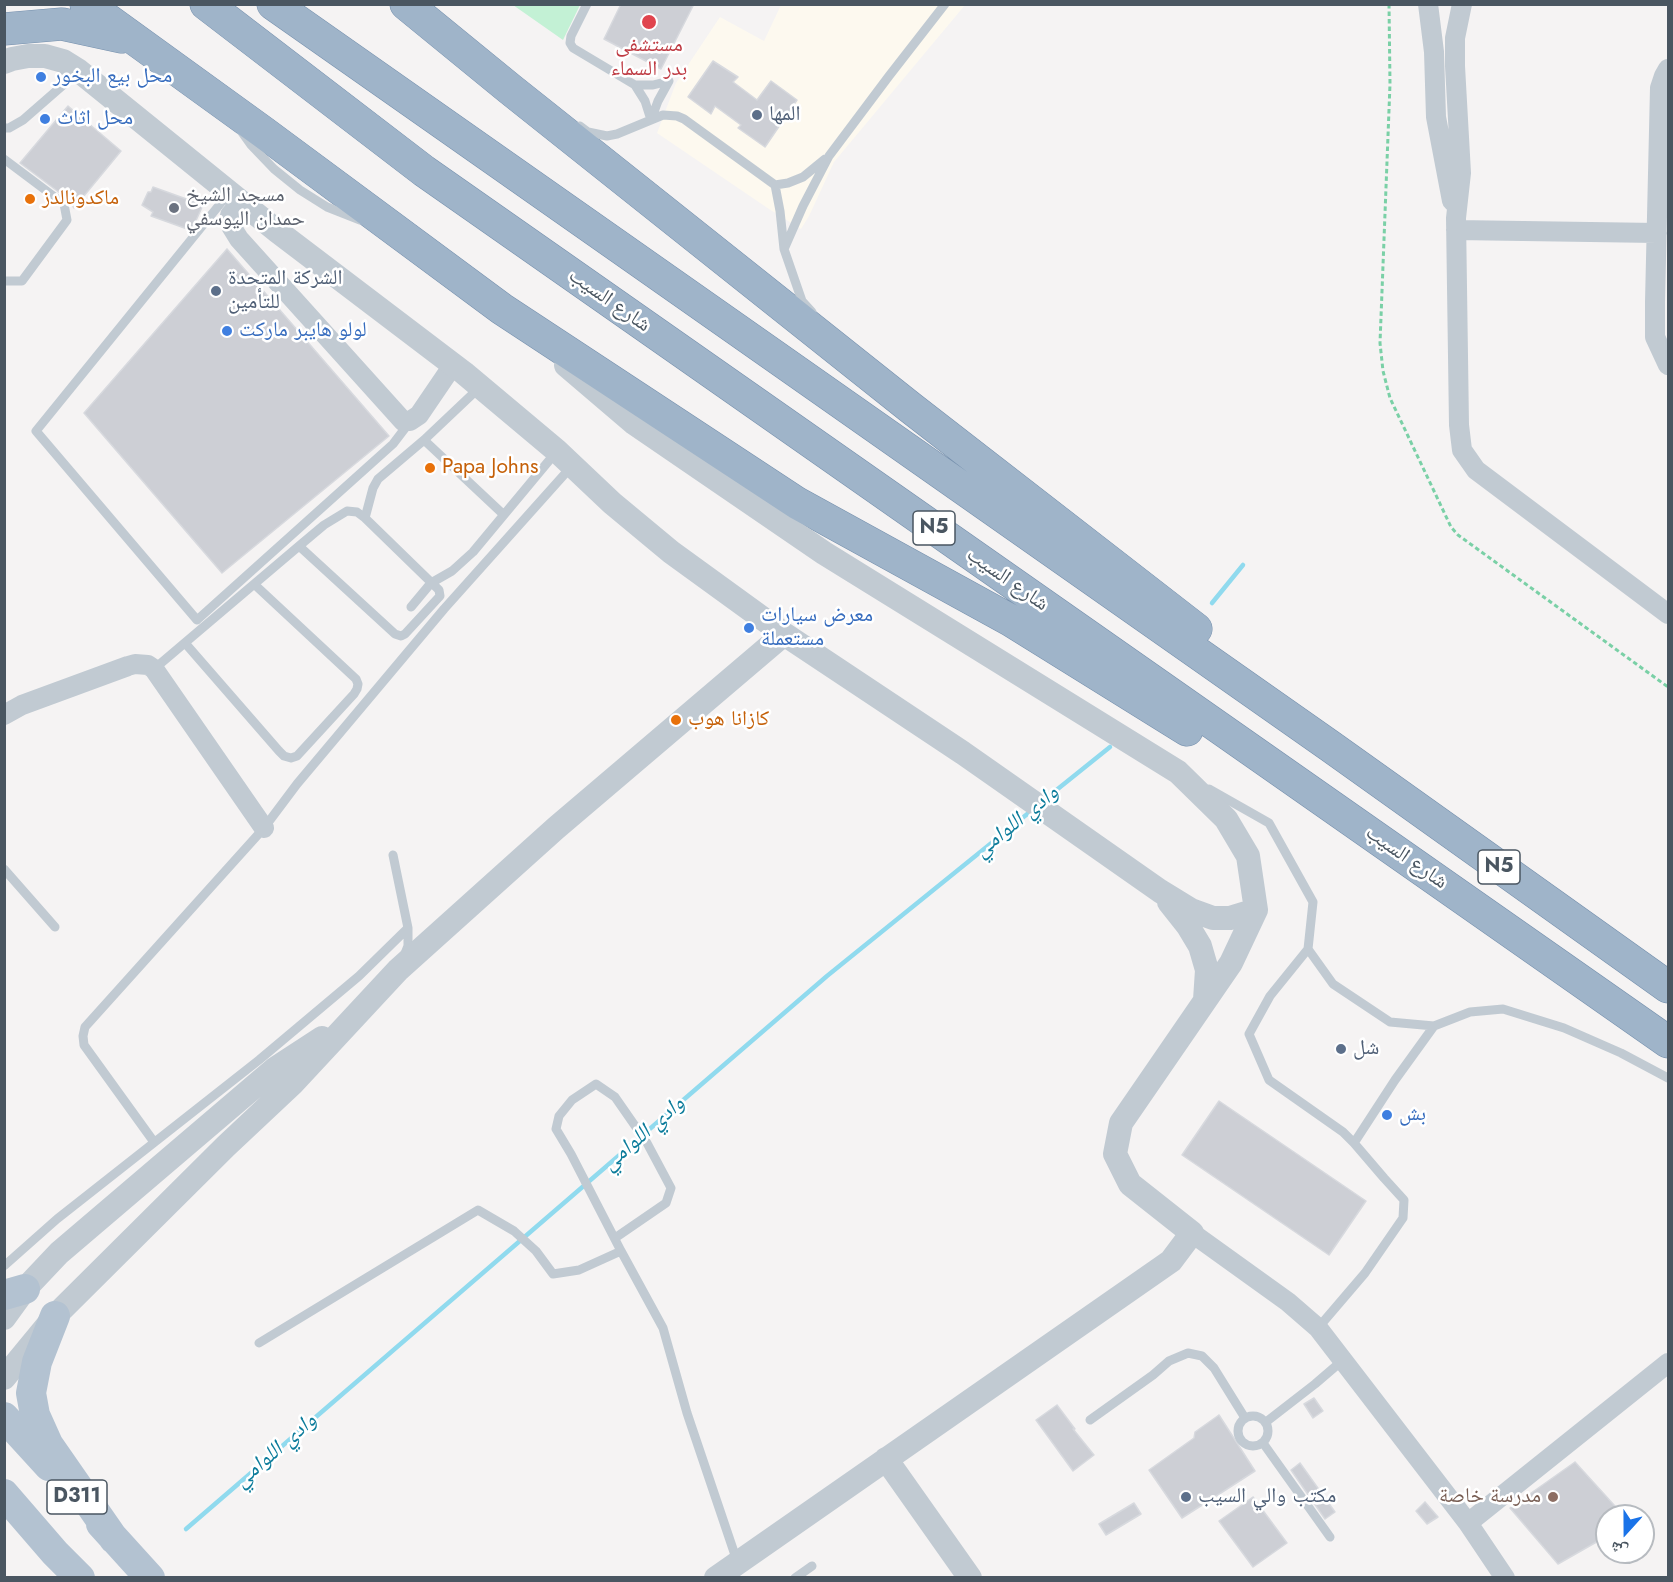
<!DOCTYPE html>
<meta charset="utf-8">
<style>
body{margin:0}
#map{position:relative;width:1673px;height:1582px;overflow:hidden;background:#f5f3f3;font-family:Jost,"Noto Naskh Arabic",sans-serif}
canvas{display:block}
.frame{position:absolute;inset:0;border:6px solid #4a5661;pointer-events:none}
.north{position:absolute;left:1595px;top:1504px;width:60px;height:60px;box-sizing:border-box;background:#fff;border:2px solid #b7bbc0;border-radius:50%;rotate:201deg;font-size:16px;font-weight:700;line-height:24px;text-align:center;color:#4a5661}
.north::after{content:'';display:block;margin:auto;width:21px;height:27px;background:#1a73e8;clip-path:polygon(50% 0,100% 100%,50% 72%,0 100%)}
</style>
<div id="map">
<canvas width="1673" height="1582"></canvas>
<div class="frame"></div>
<div class="north">ش</div>
</div>
<script>
const c = document.querySelector('canvas').getContext('2d');
c.lineJoin = 'round';
function fillPath(path, color) {
  c.fillStyle = color;
  c.fill(path, 'evenodd');
}
function toPath(rows) {
  const path = new Path2D();
  for (const r of rows) {
    if (r.length === 3) {
      path.moveTo(r[0] + r[2], r[1]);
      path.arc(r[0], r[1], r[2], 0, 2 * Math.PI);
      continue;
    }
    path.moveTo(r[0], r[1]);
    for (let i = 2; i < r.length; i += 2) path.lineTo(r[i], r[i + 1]);
  }
  return path;
}
function stroke(path, color, width, dash) {
  c.strokeStyle = color;
  c.lineWidth = width;
  c.lineCap = dash ? 'butt' : 'round';
  c.setLineDash(dash || []);
  c.stroke(path);
}
function write(font, color, halo, rows, align = 'center') {
  c.font = font + ' Jost,"Noto Naskh Arabic",sans-serif';
  c.lineWidth = 5;
  c.setLineDash([]);
  c.textBaseline = 'middle';
  c.strokeStyle = halo;
  c.fillStyle = color;
  for (const [text, x, y, turn = 0] of rows) {
    c.save();
    c.translate(x, y);
    c.rotate((+turn || 0) * Math.PI / 180);
    c.textAlign = isNaN(turn) ? turn : align;
    if (halo) c.strokeText(text, 0, 0);
    c.fillText(text, 0, 0);
    c.restore();
  }
}
fillPath(toPath([
 [781,5,965,5,834,162,809,216,801,229,769,209,657,133,676,83,720,17,764,41]
]), '#fdf9ef');
fillPath(toPath([
 [513,5,580,5,563,40]
]), '#c3f1d5');
stroke(toPath([
 [1212,603,1243,565],
 [1044,800,1110,747],
 [186,1529,827,976,1031,811]
]), '#90daee', 4.5);
const building = toPath([
 [621,4,694,4,661,69,604,39,621,4],
 [713,61,738,77,733,82,757,100,771,81,797,100,765,147,738,128,741,125,715,106,711,114,688,97,713,61],
 [68,106,121,151,74,208,68,199,20,163,68,106],
 [153,187,203,205,194,225,190,230,151,216,153,212,142,205,148,192,151,192,153,187],
 [227,249,389,436,222,573,84,413,227,249],
 [1219,1101,1366,1201,1329,1255,1182,1155,1219,1101],
 [1314,1398,1323,1411,1313,1418,1304,1404,1314,1398],
 [1057,1405,1075,1429,1073,1429,1094,1455,1073,1471,1036,1420,1057,1405],
 [1219,1415,1255,1471,1182,1518,1149,1470,1194,1438,1195,1432,1219,1415],
 [1575,1462,1624,1516,1607,1516,1607,1536,1558,1564,1510,1508,1575,1462],
 [1300,1463,1335,1512,1325,1519,1291,1470,1300,1463],
 [1253,1497,1287,1543,1253,1567,1219,1521,1253,1497],
 [1425,1502,1438,1517,1427,1524,1416,1511,1425,1502],
 [1134,1503,1141,1514,1106,1535,1099,1524,1134,1503]
]);
fillPath(building, '#cdcfd5');
stroke(building, '#d7d9de', 1.5);
const trunk = toPath([
 [86,4,263,132,502,309,797,503,1010,620,1187,730],
 [206,4,424,171,1668,1042],
 [273,4,1330,746,1668,987],
 [406,4,510,89,911,408,1196,629],
 [4,29,62,24,122,37]
]);
stroke(trunk, '#7690ad', 33);
stroke(toPath([
 [1389,4,1390,84,1380,343,1383,371,1390,398,1451,527,1458,535,1668,687]
]), '#7ad0a6', 3, [4.5, 3]);
stroke(toPath([
 [587,4,571,36,570,43,573,48,635,85,653,85,669,81],
 [635,85,645,101,651,120],
 [651,120,658,101,669,81],
 [580,126,588,132,607,136,617,134,663,115,677,116,684,119,775,185,780,211,784,249,802,301,812,312],
 [4,128,9,128,23,120,78,72],
 [241,131,251,145,274,169,300,190,327,207,360,220],
 [4,159,64,204,67,220,22,281,4,281],
 [775,185,788,183,803,177,825,159],
 [229,193,36,431,197,620,393,444,409,423],
 [785,247,803,206,829,156,889,76,945,4],
 [424,440,504,515],
 [365,518,373,488,378,479,424,440,480,387],
 [411,607,431,583,452,571,473,552,557,451],
 [185,643,279,751,284,756,291,758,297,756,354,694,357,689,358,684,356,679,254,584],
 [154,669,299,546,324,525,347,511,357,512,365,518,439,590,440,596,405,634,401,636,395,634,299,546],
 [1209,789,1269,823,1313,902,1308,949,1270,996,1249,1034,1269,1080,1343,1132,1354,1143,1395,1080,1434,1026],
 [393,855,408,928,408,946,404,956],
 [4,869,55,927],
 [1308,949,1333,984,1390,1022,1434,1026,1470,1012,1503,1009,1564,1028,1621,1053,1668,1078],
 [154,1142,84,1045,83,1036,85,1027,264,828,297,784,444,609,571,467],
 [615,1238,666,1203,671,1188,647,1143,615,1097,596,1084,572,1100,559,1116,556,1129,571,1154,621,1251,663,1328,687,1413,737,1561],
 [4,1266,57,1219,259,1060,359,976,408,928],
 [1318,1328,1365,1273,1403,1218,1404,1200,1384,1178,1354,1143],
 [259,1343,478,1210,514,1231,536,1251,553,1274,579,1270,621,1251],
 [1253,1431,15],
 [1090,1420,1153,1375,1169,1361,1188,1353,1202,1356,1214,1368,1245,1418],
 [1266,1422,1315,1384,1343,1360],
 [1263,1443,1330,1537],
 [795,1578,812,1566]
]), '#c1cad2', 9);
stroke(toPath([
 [1428,4,1434,52,1436,117,1452,201],
 [1462,4,1455,38,1455,66,1461,173,1456,218,1459,425,1462,450,1476,470,1668,614],
 [1668,69,1664,76,1660,88,1655,302,1655,337,1668,365],
 [241,202,230,215,231,226,239,239,403,421,410,421,419,415,453,365],
 [1456,230,1657,233],
 [4,715,22,705,128,666,135,664,148,665,154,669,264,828],
 [1192,1233,1288,1302,1318,1328,1468,1523,1668,1363],
 [1468,1523,1505,1578]
]), '#c1cad2', 20);
stroke(toPath([
 [4,62,12,59,28,56,45,56,63,61,79,71,277,231,464,373,557,451,612,503,671,552,784,634,963,753,1160,891,1191,910,1213,918,1230,918,1256,910],
 [566,365,634,423,824,553,1178,772,1226,819,1248,856,1256,910,1231,963,1121,1123,1115,1154,1130,1184,1192,1233,1171,1261,716,1578],
 [1169,902,1188,926,1200,946,1207,970,1205,1000],
 [4,1318,25,1289,59,1253,276,1068,322,1038],
 [4,1378,55,1316,226,1146,292,1084,398,970,556,828,784,634],
 [886,1459,970,1578]
]), '#c1cad2', 24);
stroke(toPath([
 [4,1295,25,1289],
 [55,1316,37,1362,31,1393,35,1415,48,1444,114,1539],
 [4,1417,49,1466],
 [4,1494,55,1553,80,1578],
 [101,1524,150,1578]
]), '#b3c2d1', 30);
stroke(trunk, '#9fb4c9', 32);
for (const [x, y, r, color] of [
 [649,22,8,"#e0444e"],
 [41,77,6,"#3f7fe0"],
 [757,115,6,"#5c6f8a"],
 [45,119,6,"#3f7fe0"],
 [30,199,6,"#e8710a"],
 [174,208,6,"#6b7280"],
 [216,291,6,"#5c6f8a"],
 [227,331,6,"#3f7fe0"],
 [430,468,6,"#e8710a"],
 [749,628,6,"#3f7fe0"],
 [676,720,6,"#e8710a"],
 [1341,1049,6,"#5c6f8a"],
 [1387,1115,6,"#3f7fe0"],
 [1186,1497,6,"#5c6f8a"],
 [1553,1497,6,"#8d6e63"]
]) {
  const dot = new Path2D();
  dot.arc(x, y, r, 0, 2 * Math.PI);
  c.fillStyle = color;
  c.fill(dot);
  stroke(dot, '#fff', 2);
}
for (const [x, y, w] of [
 [934,528,42],
 [1499,867,42],
 [77,1497,60]
]) {
  const box = new Path2D();
  box.roundRect(x - w / 2, y - 17, w, 34, 4.5);
  c.fillStyle = '#fff';
  c.fill(box);
  stroke(box, '#4a5661', 1.5);
}
write('bold 20px', '#4a5661', null, [
 ["N5",934,528],
 ["N5",1499,867],
 ["D311",77,1497]
]);
write('21px', '#be3a42', '#fff', [
 ["مستشفى",649,46],
 ["بدر السماء",649,70]
]);
write('21px', '#366cbe', '#fff', [
 ["محل بيع البخور",53,77],
 ["محل اثاث",57,119],
 ["لولو هايبر ماركت",239,331],
 ["معرض سيارات",761,616],
 ["مستعملة",761,640],
 ["بش",1399,1115]
], 'left');
write('21px', '#4e5e75', '#fff', [
 ["المها",769,115],
 ["الشركة المتحدة",228,279],
 ["للتأمين",228,303],
 ["شل",1353,1049],
 ["مكتب والي السيب",1198,1497]
], 'left');
write('21px', '#5b616d', '#fff', [
 ["مسجد الشيخ",186,196],
 ["حمدان اليوسفي",186,220]
], 'left');
write('21px', '#c56008', '#fff', [
 ["ماكدونالدز",42,199],
 ["Papa Johns",442,468],
 ["كازانا هوب",688,720]
], 'left');
write('21px', '#4a5661', '#fff', [
 ["شارع السيب",609,301,35],
 ["شارع السيب",1007,580,35],
 ["شارع السيب",1406,858,35]
]);
write('21px', '#785e54', '#fff', [
 ["مدرسة خاصة",1541,1497]
], 'right');
write('italic 22px', '#0c7c9b', '#fff', [
 ["وادي اللوامي",1017,822,-39],
 ["وادي اللوامي",644,1134,-41],
 ["وادي اللوامي",276,1451,-41]
]);
</script>
